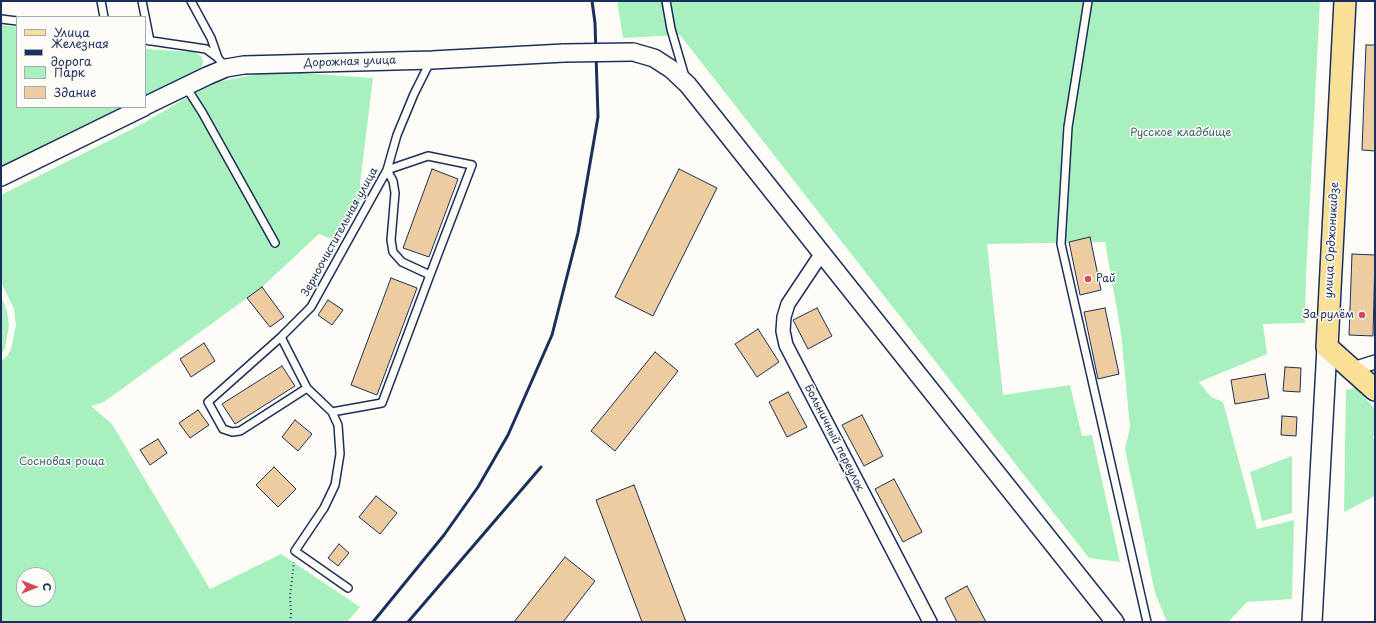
<!DOCTYPE html>
<meta charset="utf-8">
<style>
body{margin:0}
#map{position:relative;width:1376px;height:623px;overflow:hidden;background:#fdfcf7;font-family:"Playpen Sans",sans-serif}
canvas{display:block}
.frame{position:absolute;inset:0;border:2px solid #1b2f5e;pointer-events:none}
.legend{position:absolute;left:16px;top:16px;width:130px;height:92px;box-sizing:border-box;background:#fdfcf7;border:1px solid #a3aaba;margin:0;padding:5px 7px;list-style:none;font-size:12px;color:#1b2f5e}
.legend li{display:flex;align-items:center;gap:8px;height:20px}
.legend b{width:20px;border:1px solid #a3aaba}
.north{position:absolute;left:16px;top:567px;width:40px;height:40px;box-sizing:border-box;background:#fdfcf7;border:1px solid #a3aaba;border-radius:50%;rotate:90deg;font-size:11px;font-weight:700;line-height:16px;text-align:center;color:#1b2f5e}
.north::after{content:'';display:block;margin:auto;width:14px;height:18px;background:#d1495b;clip-path:polygon(50% 0,100% 100%,50% 72%,0 100%)}
</style>
<div id="map">
<canvas width="1376" height="623"></canvas>
<div class="frame"></div>
<ul class="legend">
<li><b style="height:5px;background:#fadf96"></b>Улица</li>
<li><b style="height:5px;background:#1b2f5e"></b>Железная дорога</li>
<li><b style="height:11px;background:#a8f1bf"></b>Парк</li>
<li><b style="height:11px;background:#edcd9f"></b>Здание</li>
</ul>
<div class="north">С</div>
</div>
<script>
const c = document.querySelector('canvas').getContext('2d');
c.lineJoin = 'round';
function fillPath(path, color) {
  c.fillStyle = color;
  c.fill(path, 'evenodd');
}
function toPath(rows) {
  const path = new Path2D();
  for (const r of rows) {
    path.moveTo(r[0], r[1]);
    for (let i = 2; i < r.length; i += 2) path.lineTo(r[i], r[i + 1]);
  }
  return path;
}
function stroke(path, color, width, dash) {
  c.strokeStyle = color;
  c.lineWidth = width;
  c.lineCap = dash ? 'butt' : 'round';
  c.setLineDash(dash || []);
  c.stroke(path);
}
function write(font, color, halo, rows, align = 'center') {
  c.font = font + ' "Playpen Sans",sans-serif';
  c.lineWidth = 3;
  c.setLineDash([]);
  c.textBaseline = 'middle';
  c.strokeStyle = halo;
  c.fillStyle = color;
  for (const [text, x, y, turn = 0] of rows) {
    c.save();
    c.translate(x, y);
    c.rotate((+turn || 0) * Math.PI / 180);
    c.textAlign = isNaN(turn) ? turn : align;
    if (halo) c.strokeText(text, 0, 0);
    c.fillText(text, 0, 0);
    c.restore();
  }
}
fillPath(toPath([
 [617,1,1320,1,1306,277,1305,323,1263,324,1267,354,1199,382,1211,397,1223,402,1257,529,1294,520,1292,599,1247,602,1228,622,1167,622,1155,593,1125,449,1130,427,1121,333,1105,242,987,244,1003,395,1070,385,1082,436,1092,435,1120,562,1089,558,680,35,623,38],
 [1,25,17,27,17,107,123,107,86,124,1,166],
 [145,49,194,52,202,57,203,63,200,70,145,97],
 [274,71,373,78,360,184,364,195,337,241,319,234,262,287,247,298,104,402,91,406,112,424,210,589,281,554,360,607,347,622,1,622,1,361,7,356,11,349,16,325,14,309,1,282,1,195,144,123,211,83],
 [24,575,48,575,48,599,24,599],
 [1,296,7,311,9,326,5,348,1,355],
 [1356,388,1375,409,1375,435,1373,436,1375,443,1375,496,1344,512,1346,390],
 [1292,456,1292,513,1262,521,1250,472]
]), '#a8f1bf');
const building = toPath([
 [1366,45,1375,45,1375,151,1362,150,1366,45],
 [432,169,458,179,429,257,403,248,432,169],
 [679,169,717,188,653,316,615,297,679,169],
 [1090,237,1101,290,1080,295,1069,242,1090,237],
 [1352,254,1375,255,1373,336,1349,335,1352,254],
 [391,278,417,288,377,395,351,385,391,278],
 [262,287,284,317,270,327,247,298,262,287],
 [328,300,343,310,332,325,318,315,328,300],
 [817,308,832,336,808,349,793,320,817,308],
 [1105,308,1119,374,1098,379,1084,312,1105,308],
 [758,329,779,362,757,377,735,344,758,329],
 [204,343,215,361,191,377,180,359,204,343],
 [655,352,678,371,615,451,591,431,655,352],
 [282,366,295,386,235,424,222,404,282,366],
 [1285,367,1301,368,1300,392,1283,391,1285,367],
 [1265,374,1269,398,1235,404,1231,380,1265,374],
 [788,392,807,427,787,437,769,402,788,392],
 [198,410,209,425,190,438,179,423,198,410],
 [862,415,883,456,864,466,842,425,862,415],
 [1282,416,1297,417,1296,436,1281,435,1282,416],
 [295,420,312,434,298,451,282,437,295,420],
 [158,439,167,453,150,465,140,450,158,439],
 [274,467,296,489,278,507,256,485,274,467],
 [894,479,922,532,903,542,875,489,894,479],
 [634,485,686,622,642,622,596,500,634,485],
 [376,496,397,513,380,534,359,517,376,496],
 [339,544,349,553,338,566,328,558,339,544],
 [565,557,595,581,563,622,514,622,565,557],
 [967,586,986,622,957,622,945,598,967,586]
]);
fillPath(building, '#edcd9f');
stroke(building, '#1b2f5e', 1);
const service = toPath([
 [101,1,104,17],
 [142,1,150,41],
 [191,1,211,38,218,58],
 [666,1,671,29,685,77],
 [1088,1,1068,127,1061,244,1147,622],
 [1,19,17,21],
 [145,40,206,49,218,58,226,68],
 [186,87,202,112,275,243],
 [281,337,307,388,332,412,338,425,340,454,335,485,324,508,295,551,348,588],
 [307,388,240,431,232,432,223,429,208,402,281,337,311,307,387,170,397,135,414,94,431,60],
 [332,412,382,403,430,275,472,165,428,156,387,170,393,181,395,193,391,240,393,252,402,262,430,275]
]);
const minor = toPath([
 [822,253,788,304,784,317,783,331,786,345,930,622],
 [1353,369,1375,362]
]);
const tertiary = toPath([
 [633,52,654,58,671,69,688,85,1115,622],
 [145,106,207,76,226,68,244,65,432,60,564,53],
 [1,177,144,107]
]);
const secondary = toPath([
 [1312,622,1327,347]
]);
const primary = toPath([
 [1345,1,1327,347,1375,390]
]);
stroke(service, '#1b2f5e', 10);
stroke(minor, '#1b2f5e', 16);
stroke(tertiary, '#1b2f5e', 20);
stroke(secondary, '#1b2f5e', 22);
stroke(primary, '#1b2f5e', 24);
stroke(toPath([
 [290,622,291,614,290,596,294,562]
]), '#1b2f5e', 2, [1, 3]);
stroke(service, '#fdfcf7', 7);
stroke(minor, '#fdfcf7', 13);
stroke(tertiary, '#fdfcf7', 17);
stroke(secondary, '#fdfcf7', 19);
stroke(primary, '#fadf96', 21);
stroke(toPath([
 [373,622,444,535,478,487,508,435,552,335,578,233,598,117,595,23,592,1],
 [408,622,541,467]
]), '#1b2f5e', 3);
const tertiaryBridge = toPath([
 [564,53,633,52]
]);
stroke(tertiaryBridge, '#1b2f5e', 20, []);
stroke(tertiaryBridge, '#fdfcf7', 17);
for (const [x, y, r, color] of [
 [1088,279,4,"#d1495b"],
 [1362,315,4,"#d1495b"]
]) {
  const dot = new Path2D();
  dot.arc(x, y, r, 0, 2 * Math.PI);
  c.fillStyle = color;
  c.fill(dot);
  stroke(dot, '#fdfcf7', 1.5);
}
write('11px', '#1b2f5e', '#fdfcf7', [
 ["Дорожная улица",350,62,-2],
 ["Зерноочистительная улица",340,232,-61],
 ["улица Орджоникидзе",1332,240,-87],
 ["Больничный переулок",834,438,63]
]);
write('11px', '#3e6076', '#fdfcf7', [
 ["Русское кладбище",1181,133],
 ["Сосновая роща",62,462]
]);
write('11px', '#1b2f5e', '#fdfcf7', [
 ["Рай",1096,279],
 ["За рулём",1354,315,"right"]
], 'left');
</script>
